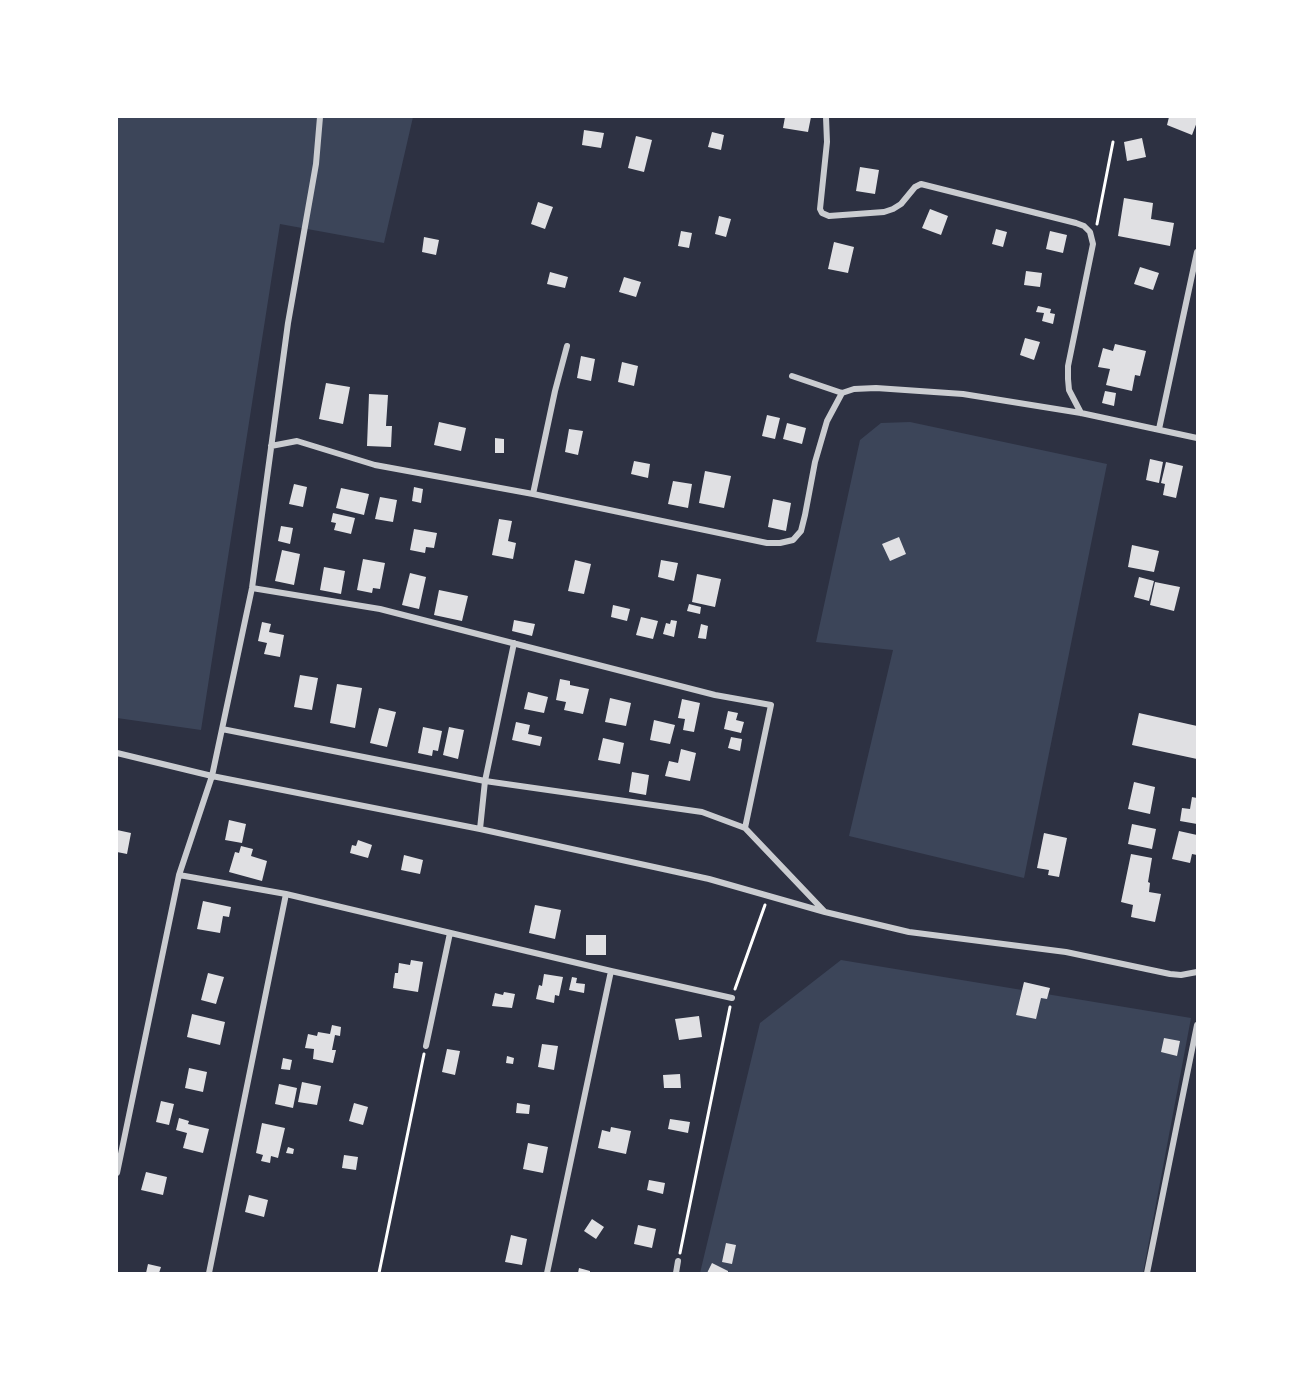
<!DOCTYPE html>
<style>
body{margin:0}
#map{position:relative;width:1314px;height:1390px;overflow:hidden;background:#2d3142;font-family:"Times New Roman",serif}
canvas{display:block}
.frame{position:absolute;inset:0;border:118px solid #fff;pointer-events:none}
</style>
<div id="map">
<canvas width="1314" height="1390"></canvas>
<div class="frame"></div>
</div>
<script>
const c = document.querySelector('canvas').getContext('2d');
c.lineJoin = 'round';
function fillPath(path, color) {
  c.fillStyle = color;
  c.fill(path, 'evenodd');
}
function toPath(rows) {
  const path = new Path2D();
  for (const r of rows) {
    path.moveTo(r[0], r[1]);
    for (let i = 2; i < r.length; i += 2) path.lineTo(r[i], r[i + 1]);
  }
  return path;
}
function stroke(path, color, width, dash) {
  c.strokeStyle = color;
  c.lineWidth = width;
  c.lineCap = dash ? 'butt' : 'round';
  c.setLineDash(dash || []);
  c.stroke(path);
}
fillPath(toPath([
 [117,117,413,117,384,243,280,224,201,730,117,718],
 [910,422,1107,464,1024,878,849,836,893,650,816,642,860,440,881,423],
 [841,960,1191,1018,1143,1273,700,1273,760,1023]
]), '#3c4559');
fillPath(toPath([
 [785,117,811,117,808,132,783,128],
 [1169,117,1197,117,1197,122,1192,135,1167,125],
 [584,130,604,133,601,148,582,145],
 [712,132,724,135,721,150,708,147],
 [636,136,652,140,644,172,628,168],
 [1142,138,1146,157,1127,161,1124,142],
 [860,167,879,170,875,194,856,191],
 [1124,198,1153,203,1151,219,1174,223,1170,246,1118,236],
 [538,202,553,207,545,229,531,224],
 [930,209,948,216,941,235,922,228],
 [719,216,731,219,726,237,715,234],
 [996,229,1007,232,1003,247,992,244],
 [681,231,692,233,689,248,678,246],
 [1050,231,1067,235,1063,253,1046,249],
 [424,237,439,240,436,255,422,252],
 [834,242,854,247,848,273,828,269],
 [1140,267,1159,273,1153,290,1134,284],
 [1026,271,1042,273,1040,287,1024,285],
 [550,272,568,277,565,288,547,284],
 [624,277,641,282,636,297,619,292],
 [1038,306,1051,309,1050,313,1055,314,1053,324,1042,321,1044,313,1036,312],
 [1025,338,1040,342,1034,360,1020,355],
 [1115,344,1146,351,1140,376,1135,375,1132,391,1106,385,1110,369,1098,367,1103,348,1113,351],
 [581,356,595,359,591,381,577,378],
 [622,362,638,366,634,386,618,382],
 [326,383,350,387,343,424,319,419],
 [1105,391,1116,393,1114,406,1102,403],
 [369,394,388,395,386,426,392,426,391,447,367,446],
 [767,415,780,418,775,439,762,436],
 [439,422,466,428,461,451,434,445],
 [787,423,806,428,802,444,783,439],
 [569,429,583,431,578,455,565,452],
 [495,438,504,439,504,453,495,453],
 [1150,459,1163,462,1159,483,1146,480],
 [634,461,650,464,648,478,631,474],
 [1166,462,1183,466,1176,498,1163,495,1165,484,1161,483],
 [705,471,731,476,724,508,699,503],
 [673,481,692,484,688,508,668,504],
 [294,484,307,487,303,507,289,504],
 [414,487,423,489,421,503,412,501],
 [341,488,369,494,364,515,336,508],
 [380,497,397,500,393,522,375,519],
 [773,499,791,503,786,531,768,527],
 [333,513,355,518,351,534,334,530,336,523,331,522],
 [499,519,512,521,508,541,516,543,513,559,492,555],
 [281,526,293,528,290,544,278,541],
 [414,529,437,533,434,548,426,547,425,553,410,550],
 [899,537,906,554,890,561,882,544],
 [1132,545,1159,551,1154,572,1128,567],
 [282,550,300,554,294,585,275,581],
 [363,559,385,563,380,589,373,588,372,593,357,590],
 [575,560,591,564,584,594,568,591],
 [661,560,678,563,674,581,658,577],
 [324,567,345,571,341,594,320,590],
 [410,573,426,577,419,609,402,605],
 [697,574,721,579,715,607,692,602],
 [1139,577,1154,581,1149,601,1134,597],
 [1155,582,1180,587,1174,611,1150,605],
 [439,590,468,596,462,621,434,615],
 [689,604,701,607,700,614,687,611],
 [613,605,630,609,627,621,611,617],
 [641,617,658,621,653,639,636,635],
 [514,620,535,624,532,636,512,631],
 [671,620,677,621,674,637,663,634,666,623,670,624],
 [262,622,271,624,269,632,284,635,280,657,264,654,267,643,258,641],
 [701,624,708,626,706,639,698,638],
 [300,675,318,678,312,710,294,707],
 [560,679,570,681,570,685,589,689,583,714,564,710,566,702,556,700],
 [337,684,362,688,355,728,330,723],
 [528,692,548,697,544,713,524,709],
 [610,698,631,703,626,726,605,722],
 [682,699,700,703,694,732,683,730,685,719,678,718],
 [379,708,396,712,387,747,370,743],
 [728,711,738,713,736,720,744,722,741,733,724,729],
 [1139,713,1197,726,1197,759,1132,745],
 [654,720,675,725,670,744,650,740],
 [516,722,530,725,528,734,542,737,540,746,512,740],
 [423,727,442,731,438,751,433,750,432,756,418,753],
 [449,727,464,730,458,759,443,755],
 [731,737,742,739,740,751,728,748],
 [603,738,624,743,620,764,598,760],
 [681,749,696,753,690,781,665,776,669,761,678,763],
 [632,772,649,775,646,795,629,792],
 [1134,782,1155,787,1150,814,1128,809],
 [1192,797,1197,798,1197,824,1180,821,1182,808,1190,809],
 [229,820,246,824,242,843,225,840],
 [1132,824,1156,829,1152,849,1128,844],
 [117,830,131,833,127,854,117,852],
 [1179,831,1197,835,1197,855,1192,854,1190,863,1172,859],
 [1044,833,1067,838,1059,877,1048,875,1049,870,1037,868],
 [358,840,372,845,368,858,350,853,352,845,356,846],
 [241,846,253,849,251,856,267,861,262,881,229,872,235,852,239,853],
 [1131,854,1152,858,1148,882,1150,883,1149,892,1161,894,1155,922,1131,917,1133,905,1121,902],
 [404,855,423,860,420,874,401,870],
 [203,901,231,907,229,917,223,916,220,933,197,929],
 [535,905,561,910,555,939,529,933],
 [586,935,606,935,606,955,586,955],
 [411,960,423,962,418,992,393,988,395,973,398,973,399,963,410,965],
 [208,973,224,977,216,1004,201,1000],
 [544,974,563,977,559,996,555,995,554,1003,536,999,539,985,542,986],
 [572,977,577,978,576,983,585,984,584,993,569,990],
 [1024,982,1050,988,1047,999,1041,998,1036,1019,1016,1015],
 [504,992,515,994,512,1008,492,1006,495,993,503,995],
 [192,1014,225,1022,220,1045,187,1037],
 [699,1016,702,1037,679,1040,675,1019],
 [332,1025,341,1027,340,1036,335,1035,332,1050,336,1050,333,1063,313,1059,314,1049,305,1048,308,1034,317,1036,318,1032,330,1034],
 [1164,1038,1180,1041,1177,1056,1161,1052],
 [542,1044,558,1046,554,1070,538,1067],
 [447,1049,460,1051,455,1075,442,1072],
 [507,1056,514,1058,513,1064,506,1063],
 [283,1058,292,1060,290,1070,281,1069],
 [189,1068,207,1072,203,1092,185,1088],
 [680,1074,681,1088,664,1088,663,1075],
 [302,1082,321,1086,317,1105,298,1102],
 [279,1084,297,1088,293,1108,275,1104],
 [161,1101,174,1104,169,1125,156,1122],
 [354,1103,368,1107,363,1125,349,1121],
 [517,1103,530,1105,529,1114,516,1113],
 [179,1118,189,1121,188,1124,209,1129,203,1153,183,1148,187,1133,176,1130],
 [670,1119,690,1122,688,1133,668,1129],
 [262,1123,285,1128,278,1158,271,1156,270,1163,261,1161,263,1155,256,1153],
 [611,1127,631,1131,626,1154,598,1148,602,1130,610,1132],
 [528,1143,548,1147,543,1173,523,1169],
 [288,1147,294,1149,293,1154,286,1153],
 [344,1155,358,1157,356,1170,342,1168],
 [146,1172,167,1177,163,1195,141,1190],
 [649,1180,665,1183,663,1194,647,1190],
 [249,1195,268,1200,264,1217,245,1212],
 [592,1219,604,1227,596,1239,584,1231],
 [638,1225,656,1229,652,1248,634,1244],
 [511,1235,527,1239,522,1265,505,1262],
 [726,1243,736,1245,732,1264,722,1262],
 [712,1263,728,1271,728,1273,707,1273],
 [148,1264,161,1267,159,1273,146,1273],
 [579,1268,590,1271,590,1273,578,1273]
]), '#e0e0e3');
stroke(toPath([
 [1097,224,1113,142],
 [735,989,765,905],
 [680,1253,730,1007],
 [379,1273,424,1054]
]), '#fff', 3);
stroke(toPath([
 [826,117,827,142,820,209,822,213,829,216,884,212,893,209,901,204,915,187,921,184,1076,223,1084,226,1090,232,1093,244,1068,366,1068,379,1069,390,1081,413],
 [792,376,842,393,854,389,876,388,963,394,1081,413,1197,438],
 [1159,429,1197,252],
 [271,446,297,441,375,465,533,494,767,543,780,543,793,540,801,531,805,515,815,462,827,421,842,393],
 [533,494,555,391,567,346],
 [252,588,380,609,715,695,771,705,745,828],
 [222,729,485,781,702,812,745,828,824,911],
 [117,753,212,776,480,829,709,879,825,912,909,932,1066,952,1170,974,1181,975,1197,972],
 [480,829,485,781,514,643],
 [179,875,286,894,611,971,732,998],
 [426,1046,450,933],
 [117,1173,179,875,212,776,252,588,288,323,316,164,320,117],
 [209,1273,286,894],
 [547,1273,611,971],
 [676,1273,678,1261],
 [1147,1273,1197,1025]
]), '#caccd0', 6);
</script>
